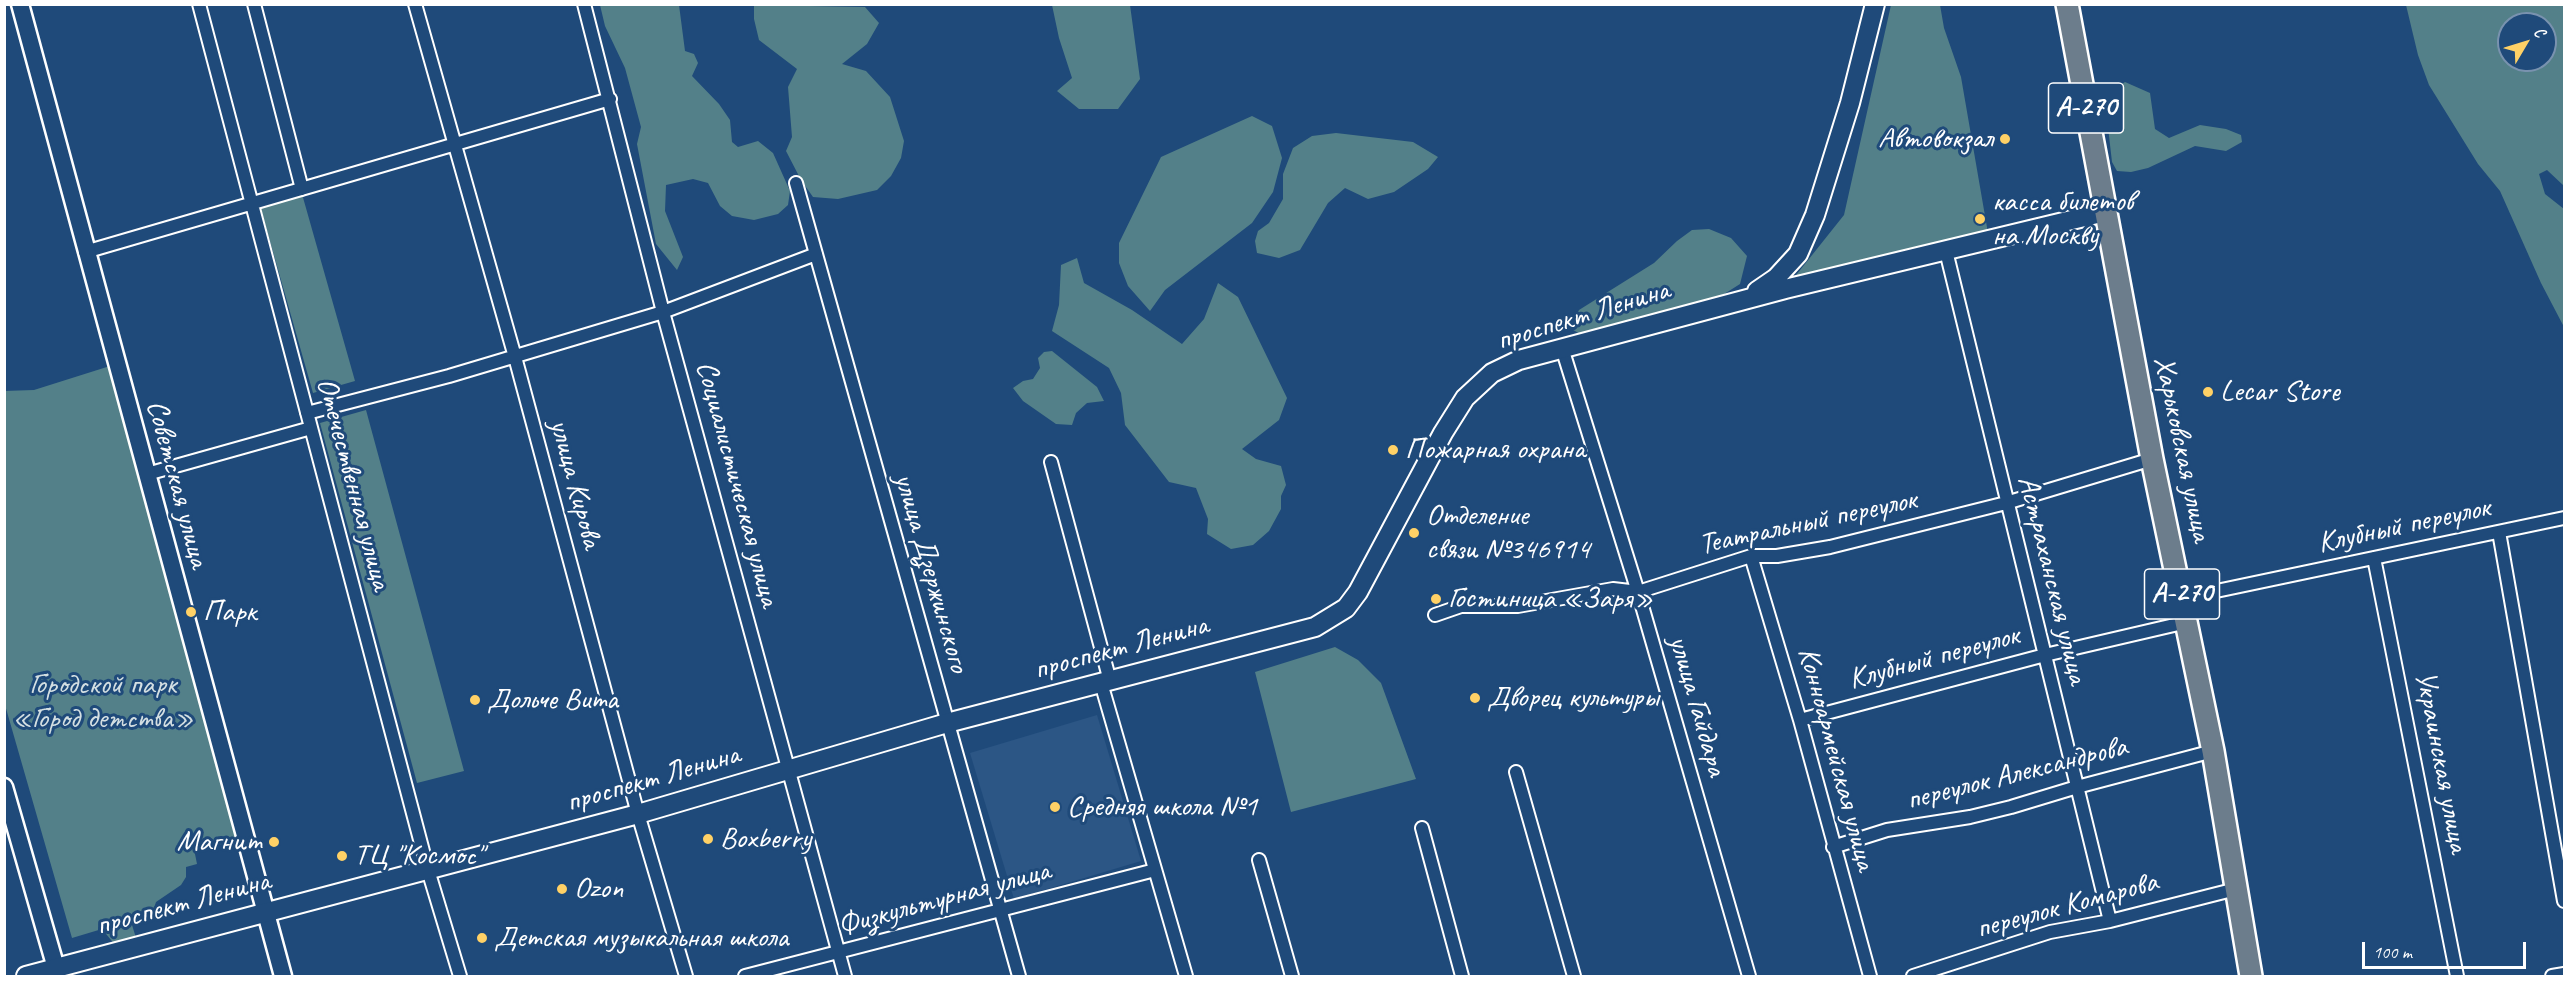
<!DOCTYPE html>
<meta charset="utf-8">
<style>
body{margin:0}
#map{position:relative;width:2569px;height:981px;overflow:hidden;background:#1f4a7a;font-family:Caveat,sans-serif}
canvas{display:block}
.frame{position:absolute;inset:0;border:6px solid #fff;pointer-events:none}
.north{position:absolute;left:2497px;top:12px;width:60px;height:60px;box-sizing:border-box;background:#1f4a7a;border:2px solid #7992af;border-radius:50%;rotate:52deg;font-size:16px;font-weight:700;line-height:24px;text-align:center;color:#fff}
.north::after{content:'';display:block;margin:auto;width:21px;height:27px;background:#ffd166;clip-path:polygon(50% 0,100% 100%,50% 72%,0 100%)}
.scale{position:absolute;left:2362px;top:942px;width:164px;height:27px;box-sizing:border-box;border:3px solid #fff;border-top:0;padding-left:8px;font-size:18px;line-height:21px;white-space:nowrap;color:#fff;-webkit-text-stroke:4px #1f4a7a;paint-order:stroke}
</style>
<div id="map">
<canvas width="2569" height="981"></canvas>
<div class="frame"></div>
<div class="north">С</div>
<div class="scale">100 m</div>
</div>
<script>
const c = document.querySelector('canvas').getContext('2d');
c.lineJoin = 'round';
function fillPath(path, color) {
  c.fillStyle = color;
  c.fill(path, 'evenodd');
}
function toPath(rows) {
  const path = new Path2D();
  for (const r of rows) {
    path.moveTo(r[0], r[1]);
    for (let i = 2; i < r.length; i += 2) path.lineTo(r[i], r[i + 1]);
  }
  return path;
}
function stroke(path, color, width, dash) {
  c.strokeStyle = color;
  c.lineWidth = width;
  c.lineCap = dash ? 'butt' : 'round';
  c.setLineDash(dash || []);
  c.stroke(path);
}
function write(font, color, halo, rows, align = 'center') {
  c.font = font + ' Caveat,sans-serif';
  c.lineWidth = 6;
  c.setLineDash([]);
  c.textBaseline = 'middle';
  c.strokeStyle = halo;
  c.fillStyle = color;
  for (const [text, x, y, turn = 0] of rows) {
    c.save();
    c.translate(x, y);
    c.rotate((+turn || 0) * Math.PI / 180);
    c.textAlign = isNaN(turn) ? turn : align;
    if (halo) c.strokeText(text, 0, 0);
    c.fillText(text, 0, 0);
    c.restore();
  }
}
fillPath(toPath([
 [1097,715,1141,861,1014,899,970,753]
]), '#2c5685');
fillPath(toPath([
 [600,5,679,5,685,51,694,54,698,63,692,76,719,104,730,120,732,142,738,147,758,141,773,153,790,191,788,205,778,214,754,220,732,216,720,206,708,183,693,179,666,185,665,211,683,257,677,270,656,244,637,144,641,127,625,68,605,26],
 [754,5,865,7,879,23,867,44,842,64,866,71,890,97,904,141,901,158,891,176,877,190,838,199,813,197,801,180,786,151,792,137,788,87,797,69,759,40,754,19],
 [1052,5,1130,5,1140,79,1118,109,1079,109,1057,91,1072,78,1059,38],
 [1891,5,1940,5,1944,28,1961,77,1989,239,1785,289,1844,215],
 [2406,5,2564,5,2564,186,2547,170,2539,174,2545,194,2564,209,2564,327,2541,283,2500,191,2478,164,2429,85,2418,55],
 [2509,24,2545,24,2545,60,2509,60],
 [2125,82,2150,93,2155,129,2169,138,2200,125,2226,129,2241,135,2242,142,2226,151,2195,146,2148,168,2131,172,2117,171,2112,162,2106,110,2108,98,2115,89],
 [1252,116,1272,126,1282,158,1273,192,1252,223,1165,290,1150,311,1128,286,1119,263,1119,243,1161,157],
 [1336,133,1413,142,1438,157,1428,169,1394,192,1368,199,1345,188,1328,203,1300,250,1279,258,1257,253,1255,241,1258,231,1269,223,1283,199,1283,174,1293,148,1312,136],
 [302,194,355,381,313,393,260,206],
 [1709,229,1731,238,1747,256,1740,284,1721,296,1580,334,1570,328,1579,310,1654,263,1677,241,1692,230],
 [1077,258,1084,283,1132,310,1182,344,1204,319,1218,283,1238,297,1287,398,1279,420,1242,449,1256,459,1281,466,1286,485,1281,496,1281,509,1269,531,1253,545,1231,549,1207,534,1208,519,1196,488,1169,482,1125,425,1121,393,1109,368,1052,331,1059,305,1061,265],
 [1052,351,1097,387,1104,401,1087,403,1076,413,1072,425,1056,424,1023,401,1013,388,1023,381,1033,379,1040,368,1038,358,1044,352],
 [110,366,240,837,225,841,223,844,194,849,197,864,186,867,186,877,181,885,156,902,154,908,129,915,136,938,120,951,102,929,72,938,5,705,4,391,34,390],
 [366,410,464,771,417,783,320,423],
 [1335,647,1358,660,1381,683,1416,779,1291,812,1255,672]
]), '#538089');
const minor = toPath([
 [199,4,428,870,460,976],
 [254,4,302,189],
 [415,4,515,357,638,814,686,976],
 [584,4,663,312,845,976],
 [796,183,1019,976],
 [1946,251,2110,921],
 [85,252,610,99],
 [1562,348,1638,592,1749,976],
 [307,413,449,376,663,312,816,254],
 [1051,462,1110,681],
 [147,474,311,428],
 [2499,532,2564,901],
 [1751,556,1800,720,1870,976],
 [2374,558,2457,976],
 [2183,598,2564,518],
 [1435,615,1461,606,1518,606,1613,589,1638,592,1751,556,1777,556,1830,547,2006,503,2152,459],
 [1101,683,1186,976],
 [1800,720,2045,655,2187,622],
 [1516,772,1574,976],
 [1422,828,1462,976],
 [1833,847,1887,830,1970,817,2011,807,2077,787,2213,751],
 [1259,860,1292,976],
 [745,976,1155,870],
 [1913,976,2050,932,2110,921,2236,889],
 [2552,976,2564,974]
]);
const tertiary = toPath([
 [20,4,283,976],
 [4,787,56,968]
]);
const secondary = toPath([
 [1757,291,1776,278,1798,254,1815,215,1850,103,1875,4],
 [26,976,638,814,947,723,1315,627,1346,608,1358,592,1443,433,1465,398,1492,373,1519,360,1785,289,2105,212]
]);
const trunk = toPath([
 [2067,4,2152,459,2213,751,2251,976]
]);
stroke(minor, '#fff', 16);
stroke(tertiary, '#fff', 21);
stroke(secondary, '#fff', 22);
stroke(trunk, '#fff', 26);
stroke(minor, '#1f4a7a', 12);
stroke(tertiary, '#1f4a7a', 16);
stroke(secondary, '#1f4a7a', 18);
stroke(trunk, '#6c7d8c', 21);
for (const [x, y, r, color] of [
 [2005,139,6,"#ffd166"],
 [1980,219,6,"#ffd166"],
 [2208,392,6,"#ffd166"],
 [1393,450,6,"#ffd166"],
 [1414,533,6,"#ffd166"],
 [1436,599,6,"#ffd166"],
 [191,612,6,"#ffd166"],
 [1475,698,6,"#ffd166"],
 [475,700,6,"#ffd166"],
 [1055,807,6,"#ffd166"],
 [708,839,6,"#ffd166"],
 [274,842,6,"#ffd166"],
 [342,856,6,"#ffd166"],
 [562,889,6,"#ffd166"],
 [482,938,6,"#ffd166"]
]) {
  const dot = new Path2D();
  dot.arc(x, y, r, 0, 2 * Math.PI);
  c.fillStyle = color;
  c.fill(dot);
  stroke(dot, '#1f4a7a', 2);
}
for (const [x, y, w] of [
 [2086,108,75],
 [2182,594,75]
]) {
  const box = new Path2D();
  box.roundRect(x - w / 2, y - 25, w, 50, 4.5);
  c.fillStyle = '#1f4a7a';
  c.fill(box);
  stroke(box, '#fff', 1.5);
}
write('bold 28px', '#fff', null, [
 ["А-270",2086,108],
 ["А-270",2182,594]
]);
write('30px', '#fff', '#1f4a7a', [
 ["Автовокзал",1993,139,"right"],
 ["касса билетов",1992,202],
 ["на Москву",1992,236],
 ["Lecar Store",2220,392],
 ["Пожарная охрана",1405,450],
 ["Отделение",1426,516],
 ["связи №346914",1426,550],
 ["Гостиница «Заря»",1448,599],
 ["Парк",203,612],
 ["Дворец культуры",1487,698],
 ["Дольче Вита",487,700],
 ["Средняя школа №1",1067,807],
 ["Boxberry",720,839],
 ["Магнит",262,842,"right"],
 ["ТЦ \"Космос\"",354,856],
 ["Ozon",574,889],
 ["Детская музыкальная школа",494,938]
], 'left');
write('30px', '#fff', '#1f4a7a', [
 ["проспект Ленина",1583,316,-17],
 ["Харьковская улица",2182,449,78],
 ["Советская улица",177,484,75],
 ["Отечественная улица",353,484,75],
 ["улица Кирова",575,484,75],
 ["Социалистическая улица",737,484,75],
 ["Театральный переулок",1808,523,-12],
 ["Клубный переулок",2404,526,-12],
 ["улица Дзержинского",931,573,74],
 ["Астраханская улица",2052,580,76],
 ["проспект Ленина",1121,648,-15],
 ["Клубный переулок",1934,658,-15],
 ["улица Гайдара",1697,706,74],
 ["Конноармейская улица",1836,759,75],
 ["Украинская улица",2441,762,79],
 ["переулок Александрова",2017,774,-14],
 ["проспект Ленина",653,779,-16],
 ["Физкультурная улица",944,899,-15],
 ["проспект Ленина",183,904,-15],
 ["переулок Комарова",2067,906,-15]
]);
write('30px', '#d4dfe2', '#1f4a7a', [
 ["Городской парк",103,685],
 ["«Город детства»",103,719]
]);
</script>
